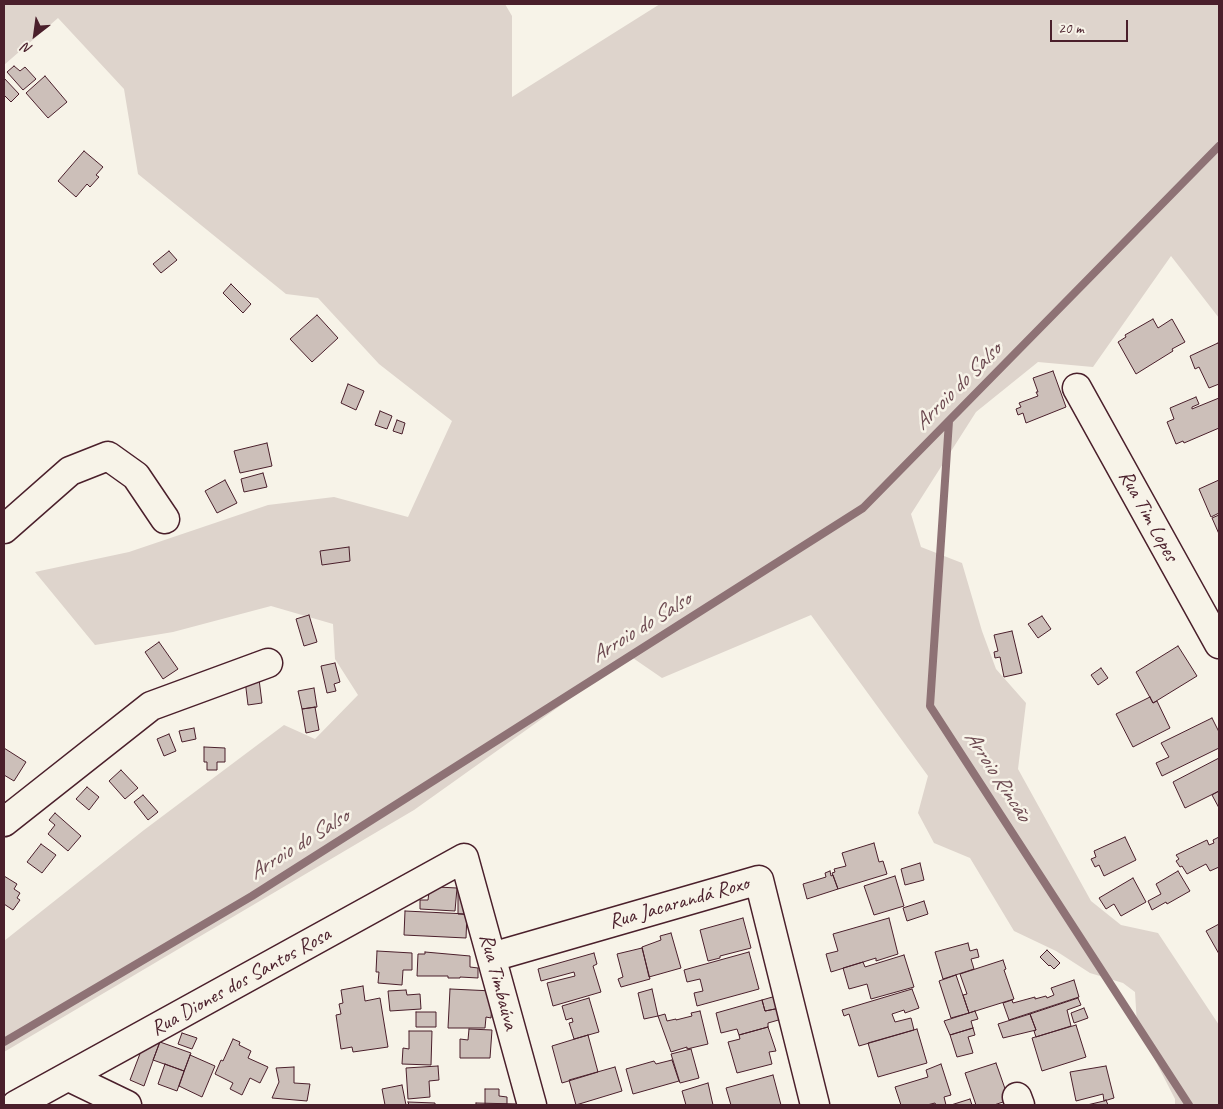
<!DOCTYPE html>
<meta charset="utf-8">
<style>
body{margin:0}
#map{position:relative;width:1223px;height:1109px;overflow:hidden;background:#f7f3e8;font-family:Caveat,sans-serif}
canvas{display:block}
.frame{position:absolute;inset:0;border:5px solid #4a1f2b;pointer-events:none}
.north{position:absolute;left:10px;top:10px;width:50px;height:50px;-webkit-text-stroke:4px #f7f3e8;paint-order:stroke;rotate:210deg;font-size:14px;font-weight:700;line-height:20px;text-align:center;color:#4a1f2b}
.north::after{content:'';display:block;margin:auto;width:18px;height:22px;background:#4a1f2b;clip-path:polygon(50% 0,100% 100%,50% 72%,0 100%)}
.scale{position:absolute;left:1050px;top:20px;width:78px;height:22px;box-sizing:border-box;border:2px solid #4a1f2b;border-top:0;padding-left:6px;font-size:15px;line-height:18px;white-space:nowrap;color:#4a1f2b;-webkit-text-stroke:4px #f7f3e8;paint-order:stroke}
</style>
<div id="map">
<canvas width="1223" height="1109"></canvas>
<div class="frame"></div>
<div class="north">N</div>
<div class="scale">20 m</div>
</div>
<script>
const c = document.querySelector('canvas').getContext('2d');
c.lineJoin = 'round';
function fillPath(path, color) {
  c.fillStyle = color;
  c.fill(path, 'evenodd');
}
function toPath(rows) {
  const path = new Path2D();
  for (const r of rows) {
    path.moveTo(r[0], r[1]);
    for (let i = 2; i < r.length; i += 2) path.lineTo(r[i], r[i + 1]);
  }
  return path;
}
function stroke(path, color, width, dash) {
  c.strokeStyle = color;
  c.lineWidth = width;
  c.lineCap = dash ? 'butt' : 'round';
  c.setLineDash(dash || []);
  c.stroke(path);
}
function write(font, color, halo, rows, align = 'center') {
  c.font = font + ' Caveat,sans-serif';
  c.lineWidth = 5;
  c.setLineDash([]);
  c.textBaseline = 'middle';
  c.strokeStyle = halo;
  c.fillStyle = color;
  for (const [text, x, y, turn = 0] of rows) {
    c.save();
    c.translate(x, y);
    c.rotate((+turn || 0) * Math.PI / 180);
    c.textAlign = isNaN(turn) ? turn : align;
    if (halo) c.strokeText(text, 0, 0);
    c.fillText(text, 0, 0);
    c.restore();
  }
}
fillPath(toPath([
 [4,4,505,4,512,16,512,97,660,4,1219,4,1219,318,1171,256,1093,367,1038,362,976,412,911,514,921,547,962,563,982,631,996,669,1026,703,1018,769,1091,901,1121,925,1158,933,1219,1025,1219,1105,1175,1105,1175,1099,1137,1025,1135,992,1123,983,1090,973,1056,951,1014,931,970,858,934,843,918,813,928,776,811,615,662,678,630,656,414,810,4,1052,4,941,144,830,284,725,315,739,358,695,335,659,333,624,271,606,173,632,95,645,35,572,129,552,268,505,334,497,408,517,452,421,379,364,318,298,286,294,138,174,124,89,58,18,4,65]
]), '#ded4cc');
stroke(toPath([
 [949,421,930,706,1189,1105],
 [4,1042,252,896,863,508,1219,146]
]), '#8e7275', 8);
const building = toPath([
 [14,66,20,71,25,67,36,79,23,90,7,72,14,66],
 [45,76,67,102,48,118,26,93,45,76],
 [4,78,19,94,11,102,4,95,4,78],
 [84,151,103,167,96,175,99,177,90,187,87,184,76,197,58,181,84,151],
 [169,251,177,260,161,273,153,264,169,251],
 [231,284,251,304,243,313,223,293,231,284],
 [317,315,338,338,312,362,290,339,317,315],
 [1153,319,1158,328,1172,319,1185,342,1172,349,1173,351,1136,374,1118,342,1126,337,1125,335,1153,319],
 [1218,343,1219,346,1219,384,1209,388,1199,367,1195,369,1190,356,1218,343],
 [1053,371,1066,407,1026,423,1023,413,1018,415,1016,409,1021,407,1019,403,1038,396,1036,392,1038,392,1033,378,1053,371],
 [348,384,364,391,356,410,341,403,348,384],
 [1196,397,1199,404,1192,407,1192,409,1219,398,1219,428,1184,443,1183,441,1176,444,1167,422,1174,419,1170,408,1196,397],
 [380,411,392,416,387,429,375,425,380,411],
 [397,420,405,423,402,434,393,431,397,420],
 [267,443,272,466,240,473,234,451,267,443],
 [263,473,267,487,244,492,241,479,263,473],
 [225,480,237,503,217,513,205,491,225,480],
 [1219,480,1219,513,1211,517,1199,489,1219,480],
 [1219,515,1219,534,1212,518,1219,515],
 [349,547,350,561,322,565,320,551,349,547],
 [309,615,317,642,304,646,296,619,309,615],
 [1042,616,1051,629,1038,638,1028,624,1042,616],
 [1012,631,1022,673,1004,677,1000,657,995,658,994,652,998,651,994,635,1012,631],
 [159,642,178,669,163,679,145,652,159,642],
 [1178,646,1197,676,1153,703,1136,672,1178,646],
 [335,663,340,682,334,684,336,691,327,693,321,666,335,663],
 [1101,668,1108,678,1098,685,1091,675,1101,668],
 [259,679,262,703,248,705,245,680,259,679],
 [314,688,317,707,302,709,298,691,314,688],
 [1150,697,1153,703,1157,701,1170,728,1133,747,1116,714,1150,697],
 [315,707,319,730,306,733,302,709,315,707],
 [1212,718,1219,732,1219,748,1162,776,1156,763,1169,757,1161,743,1212,718],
 [194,728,196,739,182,742,179,731,194,728],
 [169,734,176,751,164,756,157,739,169,734],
 [204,747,225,748,225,762,217,762,217,770,207,770,207,762,204,762,204,747],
 [4,748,26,762,14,781,4,775,4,748],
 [1219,758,1219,791,1185,808,1173,782,1219,758],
 [121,770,138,788,125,799,109,781,121,770],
 [87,787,99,797,89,810,76,799,87,787],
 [1219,791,1219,808,1212,795,1219,791],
 [143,795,158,812,148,820,134,802,143,795],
 [55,813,81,836,68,851,48,834,55,825,49,820,55,813],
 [1125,837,1136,860,1104,876,1099,865,1095,867,1091,859,1096,857,1094,851,1125,837],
 [1219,837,1219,867,1210,871,1206,864,1187,874,1182,866,1180,867,1176,861,1179,859,1176,855,1207,840,1209,845,1214,843,1213,840,1219,837],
 [874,843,879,862,883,861,887,874,838,889,832,873,835,872,834,869,846,866,842,853,874,843],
 [41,844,56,855,42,873,27,862,41,844],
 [920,863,924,880,905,885,901,869,920,863],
 [830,871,831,876,833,875,838,889,807,899,803,884,826,877,825,873,830,871],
 [1178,871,1190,891,1167,904,1166,902,1152,910,1148,901,1161,894,1156,884,1178,871],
 [4,876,17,884,14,889,20,893,17,898,20,900,13,910,4,904,4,876],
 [895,876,904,906,874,915,864,886,895,876],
 [458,878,474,915,458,914,458,878],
 [1133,878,1146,902,1121,916,1114,904,1106,909,1099,898,1133,878],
 [437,887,457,888,455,911,420,909,420,900,428,900,429,892,436,890,437,887],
 [924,901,928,914,907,921,903,908,924,901],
 [405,911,467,914,466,938,404,935,405,911],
 [743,918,751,948,720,956,720,958,708,961,700,930,743,918],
 [889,918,898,954,876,961,876,958,831,972,826,954,838,951,833,934,889,918],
 [1219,924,1219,954,1206,931,1219,924],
 [671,933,681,968,649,977,642,947,661,940,660,936,671,933],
 [968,943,970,951,977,949,979,957,971,959,974,969,943,979,935,952,968,943],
 [642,948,650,979,621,987,618,979,623,977,617,954,642,948],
 [1047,950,1060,963,1054,969,1050,965,1049,966,1040,957,1047,950],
 [377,951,412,953,412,970,403,970,402,985,378,983,379,972,376,972,377,951],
 [425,952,470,956,470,967,478,968,478,978,460,977,460,978,448,978,448,976,417,976,418,954,425,954,425,952],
 [749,952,759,989,697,1006,694,993,703,991,700,979,687,982,684,970,749,952],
 [594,953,597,964,593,966,601,992,553,1006,547,983,575,976,574,972,541,981,538,969,594,953],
 [904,955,914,987,871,999,867,984,849,989,843,968,863,962,865,967,904,955],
 [1003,960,1006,969,1004,970,1014,999,969,1013,963,995,967,994,960,974,1003,960],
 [956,975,969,1013,951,1018,939,981,956,975],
 [1074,980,1079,997,1009,1020,1003,1003,1012,1000,1013,1003,1035,997,1035,999,1046,996,1047,998,1054,995,1051,988,1074,980],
 [363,986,365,1001,380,998,388,1047,353,1052,352,1047,341,1049,336,1015,341,1014,339,1004,343,1003,341,990,363,986],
 [450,989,493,991,491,1018,486,1017,485,1028,448,1028,450,989],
 [652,989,658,1016,644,1019,638,993,652,989],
 [912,989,919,1008,905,1013,904,1010,892,1014,895,1022,911,1018,914,1030,859,1046,849,1014,844,1016,842,1010,912,989],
 [406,990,407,995,420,994,421,1009,390,1011,388,991,406,990],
 [776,996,780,1008,765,1011,762,1000,776,996],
 [589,998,599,1032,574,1039,569,1023,573,1022,572,1018,566,1020,562,1006,589,998],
 [1078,998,1081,1005,1067,1010,1071,1026,1036,1037,1034,1031,1036,1030,1030,1014,1078,998],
 [762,1000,765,1011,780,1008,782,1019,768,1023,768,1027,739,1035,737,1029,721,1033,716,1013,762,1000],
 [1084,1008,1088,1018,1074,1023,1071,1013,1084,1008],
 [700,1011,708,1044,687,1049,687,1047,671,1052,658,1016,665,1014,667,1021,676,1019,676,1020,692,1016,691,1013,700,1011],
 [975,1011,978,1019,971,1021,973,1028,950,1035,944,1021,975,1011],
 [416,1012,436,1012,436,1027,416,1027,416,1012],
 [1030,1014,1036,1030,1003,1038,998,1024,1030,1014],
 [1076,1025,1086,1057,1042,1071,1032,1038,1076,1025],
 [768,1027,776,1051,769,1052,772,1064,737,1073,728,1042,740,1039,739,1035,768,1027],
 [973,1028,975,1035,968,1037,973,1053,957,1057,950,1035,973,1028],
 [469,1029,492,1030,490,1058,460,1058,460,1039,468,1040,469,1029],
 [917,1029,927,1063,878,1077,868,1043,917,1029],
 [409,1031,432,1031,431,1065,402,1064,403,1048,409,1049,409,1031],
 [182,1033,197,1038,192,1049,178,1044,182,1033],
 [588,1035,598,1072,562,1083,552,1046,588,1035],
 [233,1039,240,1042,239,1045,251,1051,248,1058,268,1067,260,1083,250,1078,242,1095,230,1089,233,1083,215,1074,221,1060,223,1061,233,1039],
 [160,1041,144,1086,130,1080,141,1051,160,1041],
 [160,1042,191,1053,184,1071,153,1060,160,1042],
 [691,1049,699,1078,680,1083,671,1054,691,1049],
 [190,1055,215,1066,202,1097,179,1086,190,1055],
 [672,1060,679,1081,633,1094,626,1069,654,1061,656,1064,672,1060],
 [996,1063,1009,1100,994,1105,976,1105,965,1073,996,1063],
 [165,1064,184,1071,177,1091,158,1084,165,1064],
 [941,1064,951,1095,944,1097,946,1105,936,1105,935,1103,927,1105,901,1105,895,1087,928,1077,926,1070,941,1064],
 [438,1066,439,1080,429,1081,430,1097,408,1099,406,1068,438,1066],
 [1106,1066,1114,1098,1104,1101,1103,1094,1076,1101,1070,1072,1106,1066],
 [294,1067,294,1083,310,1084,307,1101,272,1098,279,1082,276,1068,294,1067],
 [615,1067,622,1091,576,1105,569,1080,615,1067],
 [773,1075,781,1105,731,1105,726,1088,773,1075],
 [708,1083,713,1105,686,1105,682,1091,708,1083],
 [402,1085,406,1105,385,1105,382,1089,402,1085],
 [485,1089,499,1089,499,1096,507,1097,507,1104,485,1104,485,1089],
 [970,1099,972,1105,951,1105,970,1099],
 [1106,1100,1108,1105,1087,1105,1104,1101,1106,1100],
 [408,1102,435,1103,435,1105,409,1105,408,1102],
 [476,1103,518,1104,518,1105,476,1105,476,1103]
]);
fillPath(building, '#ccbfb9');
stroke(building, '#4a1f2b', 1);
const minor = toPath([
 [1077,388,1219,644],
 [4,529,70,471,108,456,136,476,165,519],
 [4,822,151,706,268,663],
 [492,957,759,880,815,1105],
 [69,1077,127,1105],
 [1017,1097,1020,1105],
 [16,1105,464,858,532,1105]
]);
stroke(minor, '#4a1f2b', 31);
stroke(minor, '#f7f3e8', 28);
write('21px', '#4a1f2b', '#f7f3e8', [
 ["Rua Tim Lopes",1148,516,61],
 ["Rua Jacarandá Roxo",679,903,-16],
 ["Rua Diones dos Santos Rosa",241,982,-29],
 ["Rua Timbaúva",498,982,75]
]);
write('italic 22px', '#6c4950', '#f7f3e8', [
 ["Arroio do Salso",958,387,-45],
 ["Arroio do Salso",641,628,-32],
 ["Arroio Rincão",997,776,57],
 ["Arroio do Salso",299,845,-32]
]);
</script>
